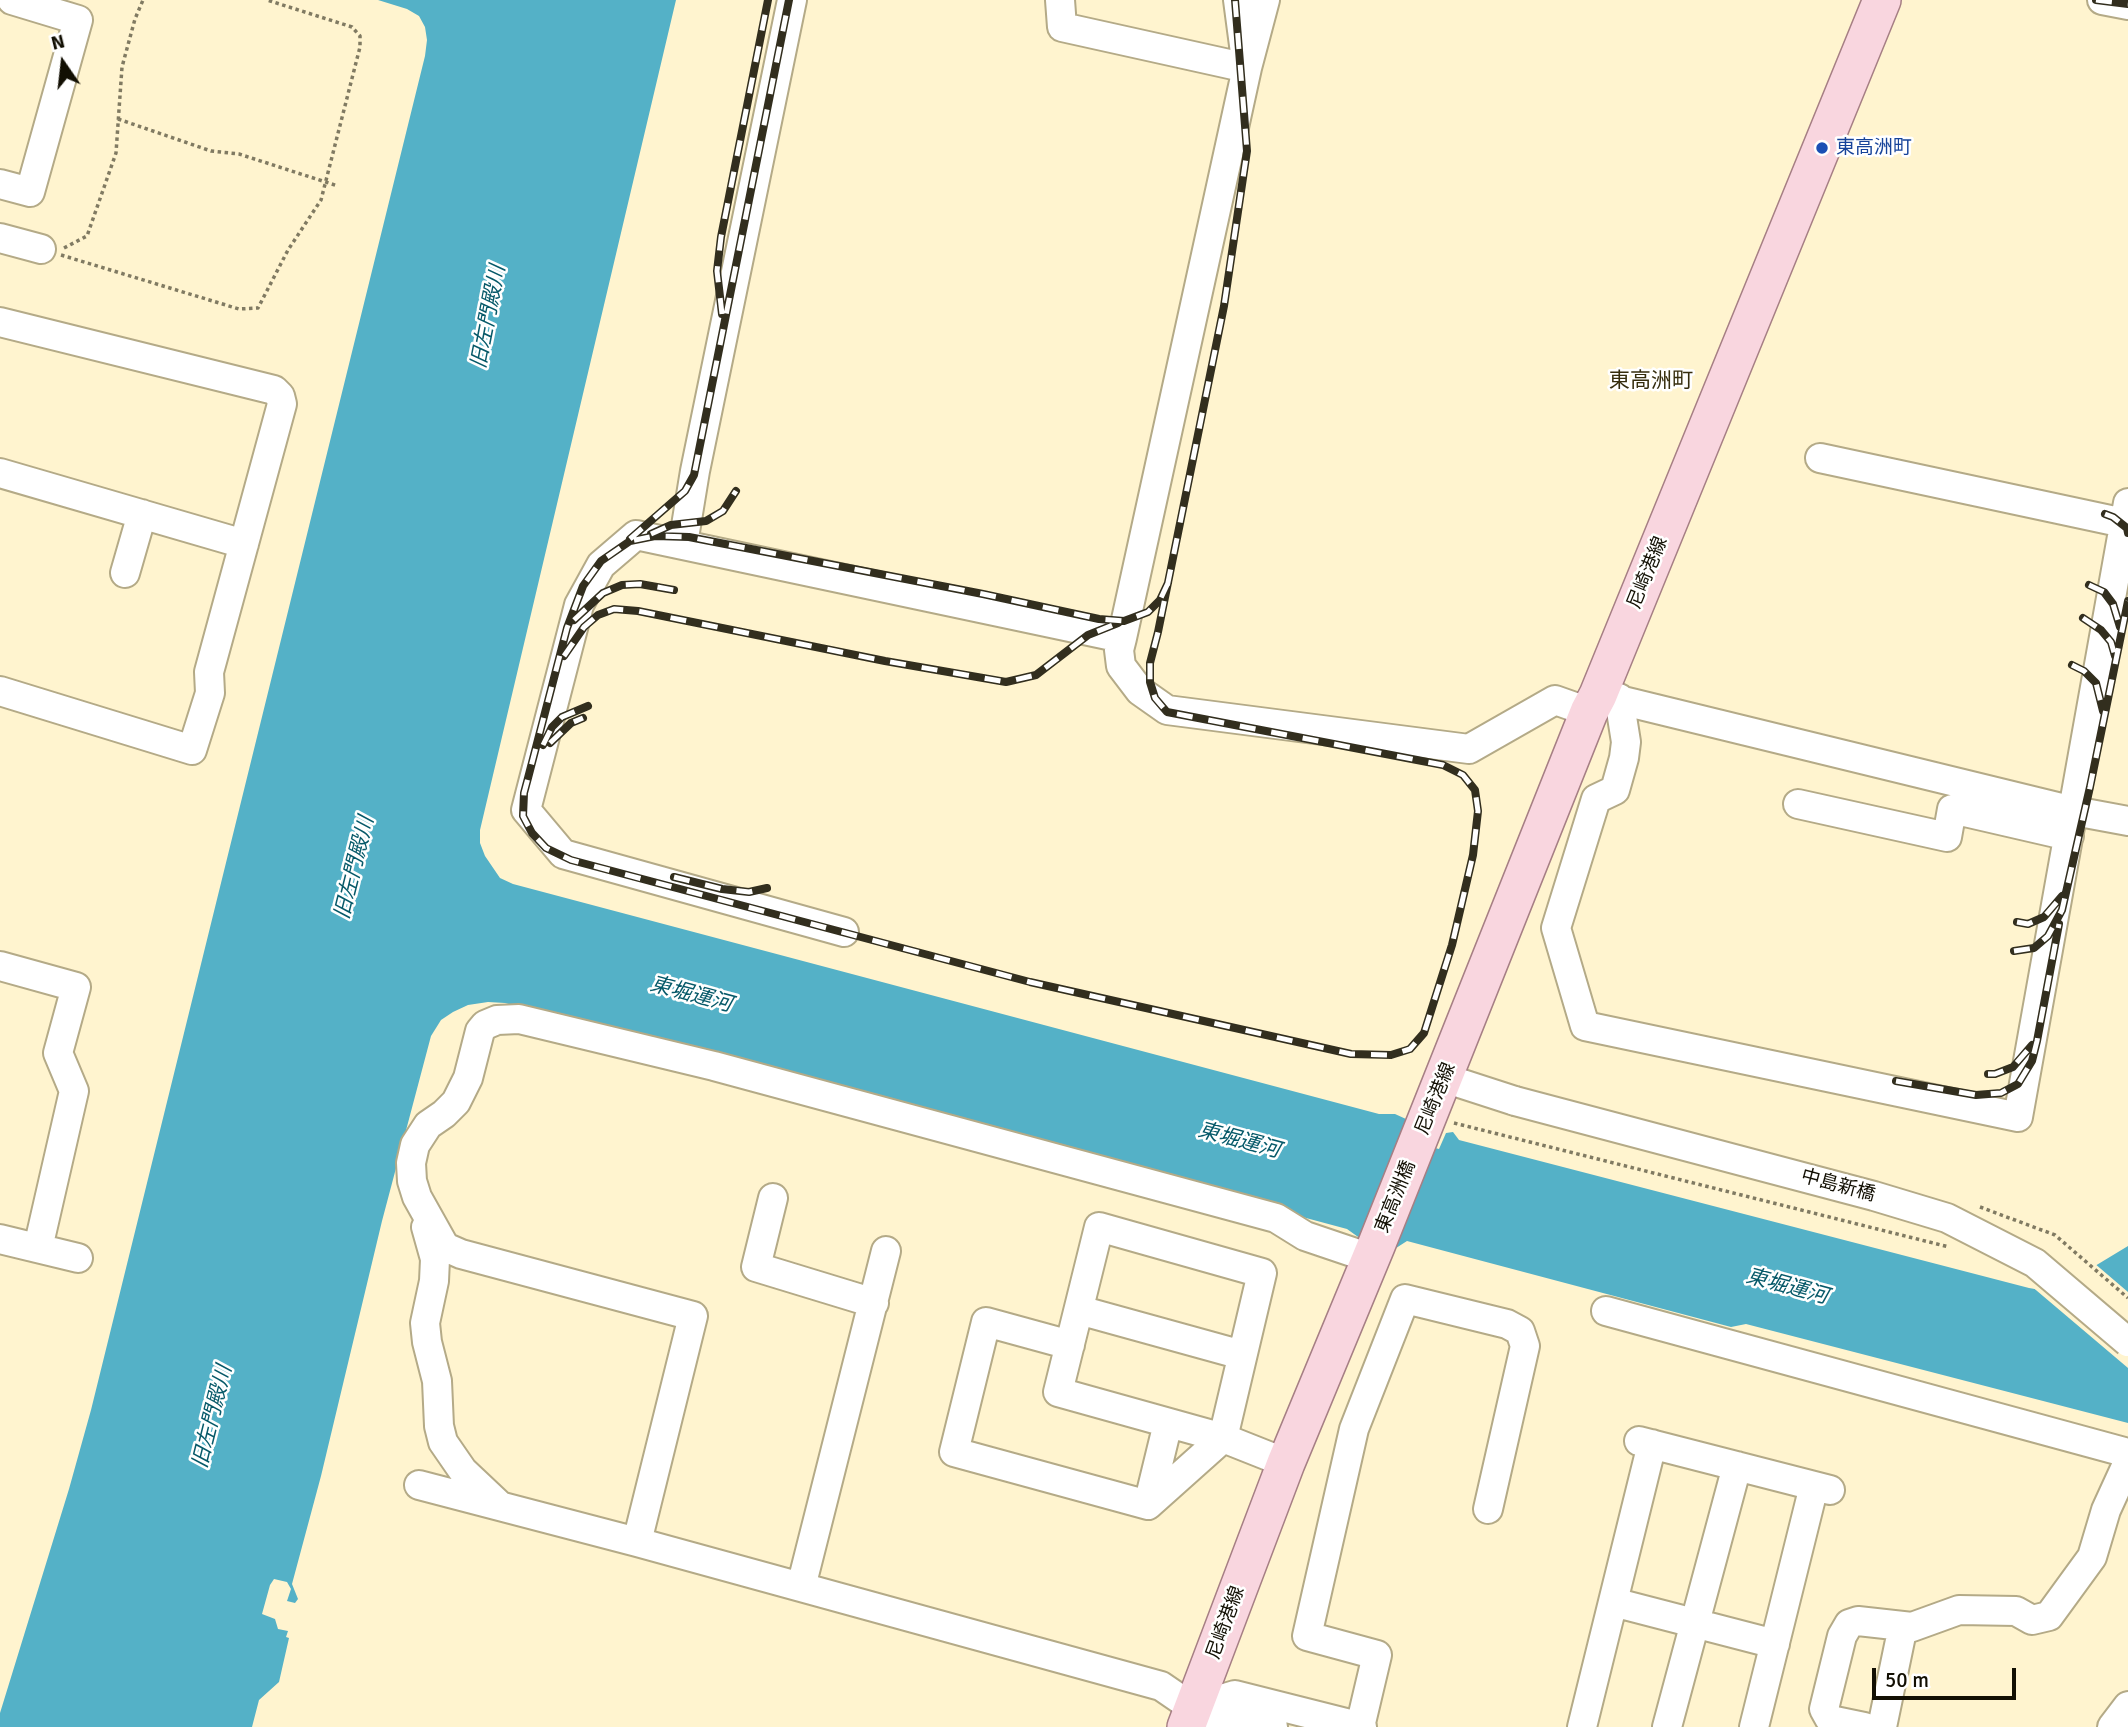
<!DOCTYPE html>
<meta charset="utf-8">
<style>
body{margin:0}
#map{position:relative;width:2128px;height:1727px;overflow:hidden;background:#fff4cf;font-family:Signika,sans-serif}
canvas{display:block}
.north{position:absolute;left:28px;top:28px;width:70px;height:70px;-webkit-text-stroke:5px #fff;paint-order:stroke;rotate:346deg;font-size:19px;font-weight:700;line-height:28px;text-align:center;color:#120f03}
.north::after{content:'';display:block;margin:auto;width:24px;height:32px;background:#120f03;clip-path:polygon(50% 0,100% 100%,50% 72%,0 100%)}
.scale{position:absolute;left:1872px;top:1668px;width:144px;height:32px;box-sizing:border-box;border:4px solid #120f03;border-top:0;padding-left:9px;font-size:21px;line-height:24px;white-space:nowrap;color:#120f03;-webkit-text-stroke:5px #fff;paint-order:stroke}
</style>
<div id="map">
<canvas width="2128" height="1727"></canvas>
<div class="north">N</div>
<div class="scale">50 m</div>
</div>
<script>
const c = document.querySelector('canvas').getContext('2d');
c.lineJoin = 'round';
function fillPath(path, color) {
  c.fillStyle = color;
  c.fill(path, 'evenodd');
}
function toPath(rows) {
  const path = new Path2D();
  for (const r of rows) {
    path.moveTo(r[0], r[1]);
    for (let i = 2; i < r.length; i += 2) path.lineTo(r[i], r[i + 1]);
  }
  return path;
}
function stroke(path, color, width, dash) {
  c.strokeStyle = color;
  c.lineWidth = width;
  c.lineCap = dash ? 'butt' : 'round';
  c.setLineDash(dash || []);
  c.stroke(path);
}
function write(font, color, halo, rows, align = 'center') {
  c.font = font + ' Signika,"Noto Sans JP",sans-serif';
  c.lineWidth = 5;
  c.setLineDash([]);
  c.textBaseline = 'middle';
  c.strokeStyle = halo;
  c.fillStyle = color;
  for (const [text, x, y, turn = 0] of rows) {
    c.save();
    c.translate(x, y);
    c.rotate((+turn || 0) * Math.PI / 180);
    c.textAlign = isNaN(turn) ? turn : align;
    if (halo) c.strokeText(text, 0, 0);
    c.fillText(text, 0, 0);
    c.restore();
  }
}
fillPath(toPath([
 [378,0,676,0,480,830,480,843,485,856,500,878,513,884,1379,1114,1395,1114,1406,1119,1401,1133,1402,1135,1400,1142,1432,1156,1435,1148,1439,1149,1446,1133,1453,1132,1459,1140,2029,1288,2052,1292,2128,1246,2128,1423,1746,1324,1731,1327,1407,1241,1393,1250,1361,1239,1347,1229,505,1003,488,1002,468,1005,453,1012,441,1020,431,1036,382,1221,321,1476,292,1584,298,1599,295,1603,287,1601,291,1589,287,1582,274,1579,270,1585,262,1614,275,1619,278,1629,288,1631,286,1637,289,1638,279,1682,259,1700,252,1727,0,1727,0,1713,69,1489,91,1410,425,56,427,40,425,27,419,16,407,9]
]), '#54b1c7');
fillPath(toPath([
 [2094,1263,2128,1292,2128,1368,2030,1285,2060,1287]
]), '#fff4cf');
const minor = toPath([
 [1060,0,1062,27,1247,68,1238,0],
 [1265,0,1247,68,1122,638,1119,650,1121,666,1140,691,1167,710,1469,749,1555,700,1589,712],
 [2102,0,2128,5],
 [0,184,30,192,78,20,12,0],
 [0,238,41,249],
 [0,322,274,390,280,396,282,404,209,672,210,693,192,750,0,691],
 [1820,458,2124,523],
 [0,473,244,544],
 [683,544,695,471,792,0],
 [125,573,142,514],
 [1603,696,2074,811,2128,821],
 [1619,698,1626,742,1624,758,1615,790,1596,799,1556,928,1585,1026,2018,1117,2128,503],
 [1798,804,1947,837,1952,809,2069,836],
 [844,932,563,854,526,810,579,605,601,565,636,535,1122,638],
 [0,966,76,987,58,1053,74,1091,38,1248],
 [1444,1078,1515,1101],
 [773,1198,756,1267,874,1303],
 [426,1227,435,1259,434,1281,425,1323,427,1342,437,1381,439,1426,443,1442,463,1471,498,1504],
 [0,1239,78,1258],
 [1079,1310,1242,1355],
 [1606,1311,2128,1453],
 [1070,1345,986,1322,954,1452,1148,1505,1223,1438,1262,1273,1099,1227,1058,1392,1223,1438,1286,1463],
 [1639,1441,1830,1490],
 [419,1485,637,1542,1161,1686,1221,1727],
 [1148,1505,1168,1423],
 [637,1542,693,1316,461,1254,445,1247,417,1197,412,1181,411,1163,415,1145,428,1125,444,1114,456,1102,468,1078,480,1031,485,1025,497,1020,519,1019,714,1066,1276,1218,1305,1236,1370,1258],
 [801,1587,886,1251],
 [1613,1602,1775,1644],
 [1903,1626,1912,1627,1959,1610,2016,1611,2032,1620,2049,1616,2092,1557,2106,1510,2128,1462],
 [1195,1707,1235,1695,1362,1727],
 [1201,1709,1273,1727],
 [1360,1727,1377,1655,1307,1636,1354,1429,1405,1299,1507,1324,1520,1331,1525,1346,1488,1509],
 [1582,1727,1652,1444],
 [1667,1727,1737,1466],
 [1754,1727,1814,1486],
 [1864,1727,1835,1721,1829,1718,1824,1709,1842,1636,1849,1624,1858,1621,1903,1626,1882,1727],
 [2112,1727,2128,1706]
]);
const major = toPath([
 [1186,1727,1286,1463,1376,1246,1589,712,1598,695,1882,0]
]);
stroke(minor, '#b4aa87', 32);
stroke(major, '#a67f84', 40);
stroke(toPath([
 [118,119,211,151,239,154,338,186],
 [64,248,87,236,116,153,122,67,135,19,143,0],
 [61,255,239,309,258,308,288,250,321,200,360,47,360,36,352,27,267,0],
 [1454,1123,1949,1247],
 [1980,1207,2055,1235,2128,1298]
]), '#807a62', 3.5, [3.5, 3.5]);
stroke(minor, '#fff', 28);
stroke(major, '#f9d6df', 37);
const rail = toPath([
 [2096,0,2128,4],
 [722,314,717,271,721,237,768,0],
 [2105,514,2113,517,2127,528,2128,533],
 [651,534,671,525,706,521,723,511,736,491],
 [630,539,685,491,694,475,789,0],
 [1168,583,1160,600,1148,612,1124,621,1099,619,983,594,689,537,655,536,630,541,601,561,583,586,567,628,528,778,524,793,523,816,532,833,546,848,571,860,1030,982,1351,1054,1391,1055,1410,1049,1424,1033,1452,945,1473,855,1478,811,1475,790,1463,775,1443,765,1167,712,1155,698,1150,682,1150,663,1158,632,1224,306,1247,151,1235,0],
 [2089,585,2104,592,2113,604,2120,627],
 [2083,618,2101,630,2111,642,2115,656],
 [574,620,603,593,622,585,640,584,674,590],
 [564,656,584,627,598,615,614,609,638,611,885,661,1006,682,1036,675,1088,635,1118,623],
 [2072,665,2084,671,2096,683,2103,711],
 [550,743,571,723,583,718],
 [543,745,552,727,562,717,588,706],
 [674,877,722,889,749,892,767,888],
 [2017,922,2028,924,2044,917,2062,896],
 [2014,951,2034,948,2048,936,2062,910,2090,787,2128,601],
 [1988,1074,1995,1074,2013,1067,2032,1045],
 [1896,1081,1976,1095,2001,1093,2018,1084,2032,1061,2037,1041,2059,924]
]);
stroke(rail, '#322e1e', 8);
stroke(rail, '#fff', 5, [16]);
const minorBridge = toPath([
 [1515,1101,1874,1196,1947,1218,2035,1263,2128,1342]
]);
stroke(minorBridge, '#b4aa87', 32, []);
stroke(minorBridge, '#fff', 28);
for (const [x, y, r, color] of [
 [1822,148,7,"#1a4fb4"]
]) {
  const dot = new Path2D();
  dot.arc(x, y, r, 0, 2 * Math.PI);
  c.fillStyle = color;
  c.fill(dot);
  stroke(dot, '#fff', 2.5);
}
write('19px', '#164399', '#fff', [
 ["東高洲町",1836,148]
], 'left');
write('19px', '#120f03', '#fff', [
 ["尼崎港線",1648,573,-68],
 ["尼崎港線",1436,1099,-68],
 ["中島新橋",1838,1186,15],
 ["東高洲橋",1396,1197,-68],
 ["尼崎港線",1226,1623,-70]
]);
write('italic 21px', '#065969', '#fff', [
 ["旧左門殿川",489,317,-79],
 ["旧左門殿川",355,868,-76],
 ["東堀運河",691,995,15],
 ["東堀運河",1239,1141,15],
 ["東堀運河",1787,1287,15],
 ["旧左門殿川",213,1417,-76]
]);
write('21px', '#362d0d', '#fff', [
 ["東高洲町",1651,381]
]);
</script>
